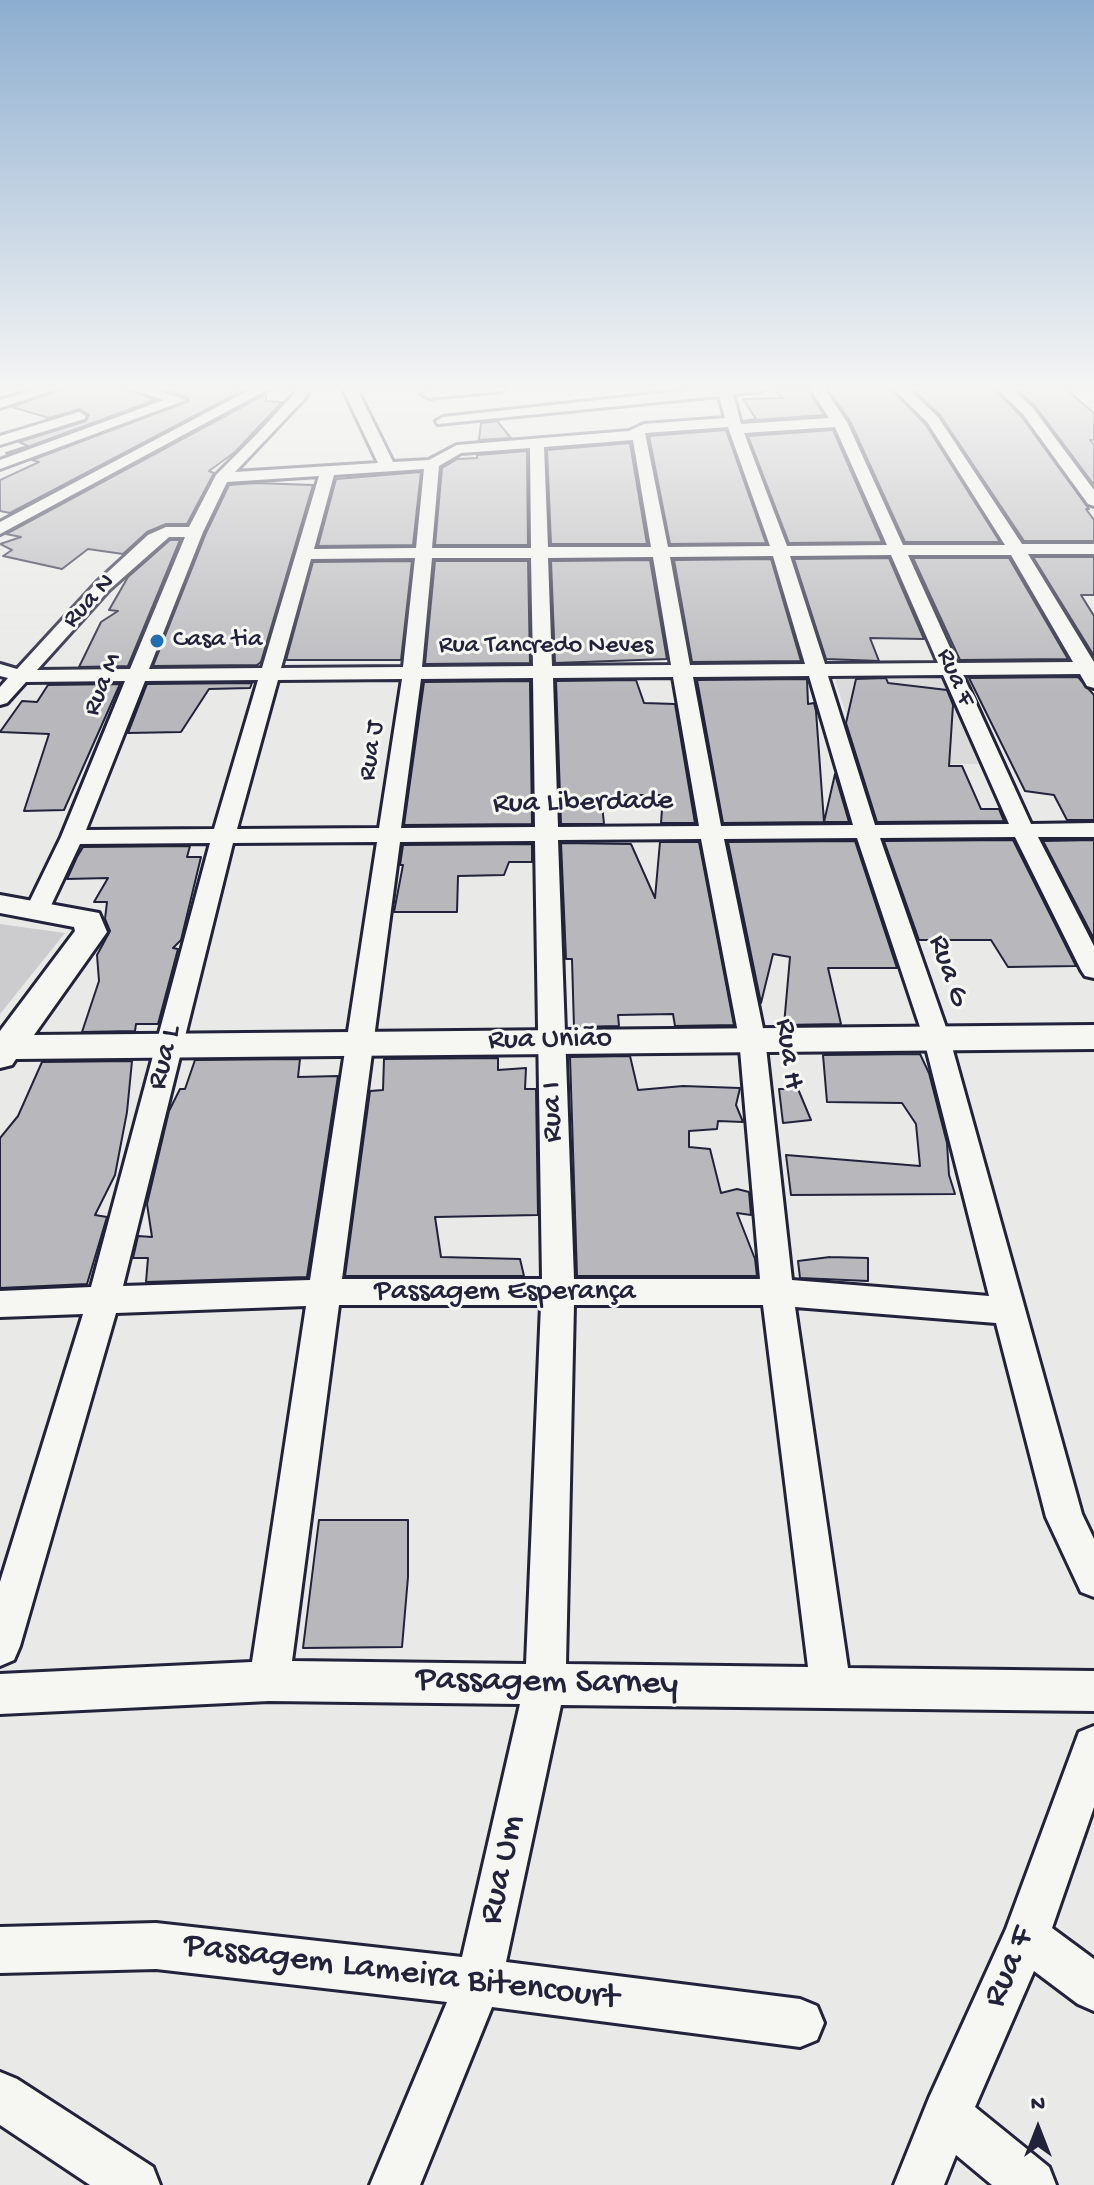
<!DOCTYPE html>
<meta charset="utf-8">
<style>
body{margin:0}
#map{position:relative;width:1094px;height:2185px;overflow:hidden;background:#e9e9e7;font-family:"Gochi Hand",sans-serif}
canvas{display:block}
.north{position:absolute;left:998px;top:2089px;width:80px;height:80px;-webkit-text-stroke:6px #f6f6f2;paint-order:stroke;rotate:0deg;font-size:22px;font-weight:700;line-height:32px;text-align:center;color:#22223b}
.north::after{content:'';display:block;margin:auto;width:28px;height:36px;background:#22223b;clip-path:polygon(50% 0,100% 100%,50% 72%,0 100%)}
</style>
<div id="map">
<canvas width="1094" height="2185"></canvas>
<div class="north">N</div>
</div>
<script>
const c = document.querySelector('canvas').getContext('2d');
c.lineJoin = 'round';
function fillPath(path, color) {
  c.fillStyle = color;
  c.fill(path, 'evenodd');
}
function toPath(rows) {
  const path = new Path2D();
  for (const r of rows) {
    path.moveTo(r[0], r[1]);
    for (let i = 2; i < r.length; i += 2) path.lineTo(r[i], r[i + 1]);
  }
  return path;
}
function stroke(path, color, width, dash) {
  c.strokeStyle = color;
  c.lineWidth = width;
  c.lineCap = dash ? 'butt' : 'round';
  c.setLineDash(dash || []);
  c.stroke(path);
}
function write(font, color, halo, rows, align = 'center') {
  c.font = font + ' "Gochi Hand",sans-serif';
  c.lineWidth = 6;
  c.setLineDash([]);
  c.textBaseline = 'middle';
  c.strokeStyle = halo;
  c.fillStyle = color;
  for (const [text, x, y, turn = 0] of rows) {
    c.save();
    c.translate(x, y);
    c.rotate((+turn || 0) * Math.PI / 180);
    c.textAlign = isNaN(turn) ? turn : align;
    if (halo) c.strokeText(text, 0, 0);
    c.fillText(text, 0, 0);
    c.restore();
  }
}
fillPath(toPath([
 [943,678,979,764,862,764,835,679]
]), '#dadada');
fillPath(toPath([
 [0,924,65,933,0,1014]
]), '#ccccce');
const building = toPath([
 [66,387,123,387,155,400,8,454,6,453,28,446,19,442,86,421,89,415,80,409,49,418,12,407,66,387],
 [156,387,249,387,10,513,0,511,0,480,39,462,32,460,189,401,187,397,156,387],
 [806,387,824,415,743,421,756,419,743,399,783,398,774,390,806,387],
 [826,387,889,387,926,425,1000,542,905,542,850,421,826,387],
 [910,387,992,387,1021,416,1089,509,1086,509,1094,520,1094,541,1024,541,940,415,910,387],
 [1014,387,1063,387,1094,413,1094,440,1090,440,1094,445,1094,485,1035,406,1014,387],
 [266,394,266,401,282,402,235,452,209,471,214,473,187,524,166,524,147,532,123,554,88,549,62,569,3,556,12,550,0,544,21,537,6,534,266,394],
 [497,421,511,438,479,440,481,423,497,421],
 [726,430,766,543,670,544,649,436,726,430],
 [833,430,882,542,789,543,748,436,833,430],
 [630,443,647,544,551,544,547,450,630,443],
 [527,451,528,545,435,545,442,468,457,459,477,458,477,455,527,451],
 [421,472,413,545,318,546,336,479,421,472],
 [255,483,313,485,261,662,257,665,153,666,206,533,229,485,255,483],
 [170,540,180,540,128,666,79,667,101,622,118,611,109,610,128,577,170,540],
 [1033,557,1094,557,1094,595,1081,595,1094,616,1094,656,1033,557],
 [889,558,924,639,870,638,879,661,826,659,794,559,889,558],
 [913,558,1009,558,1068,659,960,660,913,558],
 [771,559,801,661,692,662,674,560,771,559],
 [650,560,667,659,555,663,551,561,650,560],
 [412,561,401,660,286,660,313,562,412,561],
 [435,561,528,561,530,663,425,664,435,561],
 [1078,677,1094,695,1094,820,1067,820,1054,795,1025,791,969,678,1078,677],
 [886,678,888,683,947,690,953,705,949,766,962,766,981,809,999,809,1004,821,877,822,846,723,856,679,886,678],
 [807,679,808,704,814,703,816,711,824,822,723,823,697,680,807,679],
 [636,680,644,703,675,704,695,823,661,823,663,795,608,795,612,803,602,804,604,824,561,824,556,681,636,680],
 [530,681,532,824,404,825,424,682,530,681],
 [252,683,250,688,209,689,181,732,128,733,147,684,252,683],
 [120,684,64,810,24,811,49,734,0,732,22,701,37,702,48,685,120,684],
 [835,774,849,822,824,822,835,774],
 [1013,840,1076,966,1008,967,991,940,919,940,884,841,1013,840],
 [1094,840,1094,939,1043,841,1094,840],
 [855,841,897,968,828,968,841,1024,784,1025,790,957,773,954,761,1003,728,842,855,841],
 [660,842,699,842,734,1025,675,1026,673,1014,618,1015,619,1026,574,1027,572,959,566,959,561,843,631,844,655,898,660,842],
 [532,844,532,862,509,862,504,875,458,876,457,912,394,912,403,865,400,865,403,845,532,844],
 [190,846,187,857,201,857,181,940,173,948,178,949,158,1024,136,1024,135,1031,82,1032,99,981,97,955,110,931,105,919,107,902,94,902,108,878,67,879,77,857,83,847,190,846],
 [920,1054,929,1073,947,1143,949,1175,955,1194,791,1195,786,1155,920,1166,916,1124,902,1103,827,1102,823,1055,920,1054],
 [630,1056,638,1090,683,1086,740,1088,736,1105,743,1122,718,1121,717,1129,689,1131,689,1147,710,1149,721,1193,737,1189,749,1192,751,1215,737,1213,755,1259,757,1276,577,1276,570,1057,630,1056],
 [498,1058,498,1070,526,1068,525,1089,536,1089,538,1215,435,1217,441,1257,520,1259,524,1276,345,1276,370,1091,383,1090,384,1059,498,1058],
 [300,1059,298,1077,338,1076,307,1277,146,1282,148,1258,133,1258,138,1236,152,1237,147,1204,169,1111,180,1089,185,1089,195,1060,300,1059],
 [132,1061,127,1112,115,1175,95,1215,107,1217,87,1284,0,1288,0,1138,18,1116,42,1062,132,1061],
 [779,1089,798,1089,811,1120,783,1123,779,1089],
 [830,1257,868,1258,868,1281,800,1278,798,1261,830,1257],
 [319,1520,408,1520,408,1577,402,1647,303,1648,319,1520]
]);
fillPath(building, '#b8b8bc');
stroke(building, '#22223b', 2);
const minor = toPath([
 [43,387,63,387,0,408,0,400,43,387],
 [126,387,147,387,186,400,0,469,0,460,164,400,126,387],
 [255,387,272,387,0,534,0,522,255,387],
 [296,387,310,387,306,397,235,472,378,463,342,387,356,387,393,462,429,460,457,445,629,431,644,424,725,418,719,396,438,424,436,421,443,417,717,387,768,387,761,391,733,394,741,424,829,418,809,387,823,387,847,422,903,545,1005,545,928,423,892,387,906,387,938,417,1022,544,1094,544,1094,554,1028,554,1094,662,1094,688,1087,686,1080,674,963,675,1031,824,1094,823,1094,837,1038,837,1094,946,1094,978,1085,976,1081,970,1015,837,880,838,949,1036,1082,1514,1094,1539,1094,1597,1081,1592,1046,1517,996,1323,795,1307,848,1668,1094,1671,1094,1711,561,1705,506,1962,800,1999,817,2006,824,2023,817,2040,800,2047,492,2007,420,2185,370,2185,447,2002,156,1969,0,1973,0,1927,156,1923,462,1957,520,1704,269,1701,0,1714,0,1674,252,1662,306,1306,116,1313,20,1646,14,1660,0,1666,0,1582,83,1314,0,1317,0,1291,91,1287,210,843,80,844,46,916,28,916,25,911,61,837,125,681,26,682,7,703,0,705,0,687,8,678,0,676,0,664,17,669,97,582,148,535,166,527,189,527,216,475,257,434,295,393,296,387],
 [728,427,770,546,668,547,645,433,728,427],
 [835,427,887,545,787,546,744,433,835,427],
 [633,440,651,547,548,547,544,447,633,440],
 [530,448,531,548,432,548,439,466,461,453,530,448],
 [424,469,416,548,314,549,334,475,424,469],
 [319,476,262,668,149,669,203,532,227,482,319,476],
 [169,537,185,537,130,669,37,670,109,590,169,537],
 [891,555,938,663,825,664,790,556,891,555],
 [908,555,1011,555,1073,662,957,663,908,555],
 [773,556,805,664,690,665,670,557,773,556],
 [653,557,671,665,552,666,548,558,653,557],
 [415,558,403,667,281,668,311,559,415,558],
 [432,558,531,558,533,666,422,667,432,558],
 [943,675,1009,824,875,825,828,676,943,675],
 [809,676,853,825,721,826,693,677,809,676],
 [673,677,699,826,558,827,553,678,673,677],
 [533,678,535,827,401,828,421,679,533,678],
 [402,679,379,828,237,829,278,680,402,679],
 [258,680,214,829,86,830,145,681,258,680],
 [857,838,923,1036,989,1296,792,1280,765,1038,724,839,857,838],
 [701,839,739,1038,760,1279,574,1279,558,840,701,839],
 [535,841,542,1279,342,1279,400,842,535,841],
 [377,842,310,1280,123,1286,233,843,377,842],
 [339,1305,541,1305,526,1664,292,1661,339,1305],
 [574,1305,763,1305,808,1667,566,1664,574,1305],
 [462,387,508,387,501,391,429,398,422,394,429,390,462,387],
 [995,387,1010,387,1033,408,1094,490,1094,506,1088,504,1023,414,995,387],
 [79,412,86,416,84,419,0,445,0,436,79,412],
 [1094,1726,1094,1807,1052,1928,1094,1959,1094,2011,1078,2004,1034,1971,975,2107,1049,2167,1056,2185,992,2185,956,2155,944,2185,894,2185,929,2098,1006,1929,1079,1732,1094,1726],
 [0,2072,17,2079,153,2167,160,2185,90,2185,0,2125,0,2072]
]);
const major = toPath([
 [0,895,99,913,107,932,34,1035,1094,1025,1094,1049,16,1059,12,1065,0,1068,0,1031,75,931,74,927,0,913,0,895]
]);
stroke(minor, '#22223b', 6);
stroke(major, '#22223b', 6);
fillPath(minor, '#f6f6f2');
fillPath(major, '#f6f6f2');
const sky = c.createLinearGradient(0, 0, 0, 693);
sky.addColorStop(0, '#8daed0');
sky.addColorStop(0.56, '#f5f5f4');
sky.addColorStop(1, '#f5f5f400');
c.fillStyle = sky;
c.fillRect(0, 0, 1094, 693);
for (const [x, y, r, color] of [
 [157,641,8,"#1f6fb2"]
]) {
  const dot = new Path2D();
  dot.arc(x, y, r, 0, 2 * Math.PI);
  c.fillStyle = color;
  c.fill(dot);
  stroke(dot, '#f6f6f2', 3);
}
write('26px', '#22223b', '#f6f6f2', [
 ["Rua N",90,602,-47],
 ["Rua Tancredo Neves",546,647],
 ["Rua F",954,678,66],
 ["Rua M",104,685,-68],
 ["Rua J",373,751,-82]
]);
write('26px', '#22223b', '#f6f6f2', [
 ["Casa tia",173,641]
], 'left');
write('30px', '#22223b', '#f6f6f2', [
 ["Rua Liberdade",583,804,-1],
 ["Rua G",947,971,71],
 ["Rua União",550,1041,-1],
 ["Rua H",787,1054,83],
 ["Rua L",166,1058,-76],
 ["Rua I",554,1112,-91],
 ["Passagem Esperança",505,1293]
]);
write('36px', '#22223b', '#f6f6f2', [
 ["Passagem Sarney",547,1684,1],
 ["Rua Um",504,1870,-78],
 ["Rua F",1011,1968,-67],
 ["Passagem Lameira Bitencourt",401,1974,7]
]);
</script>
